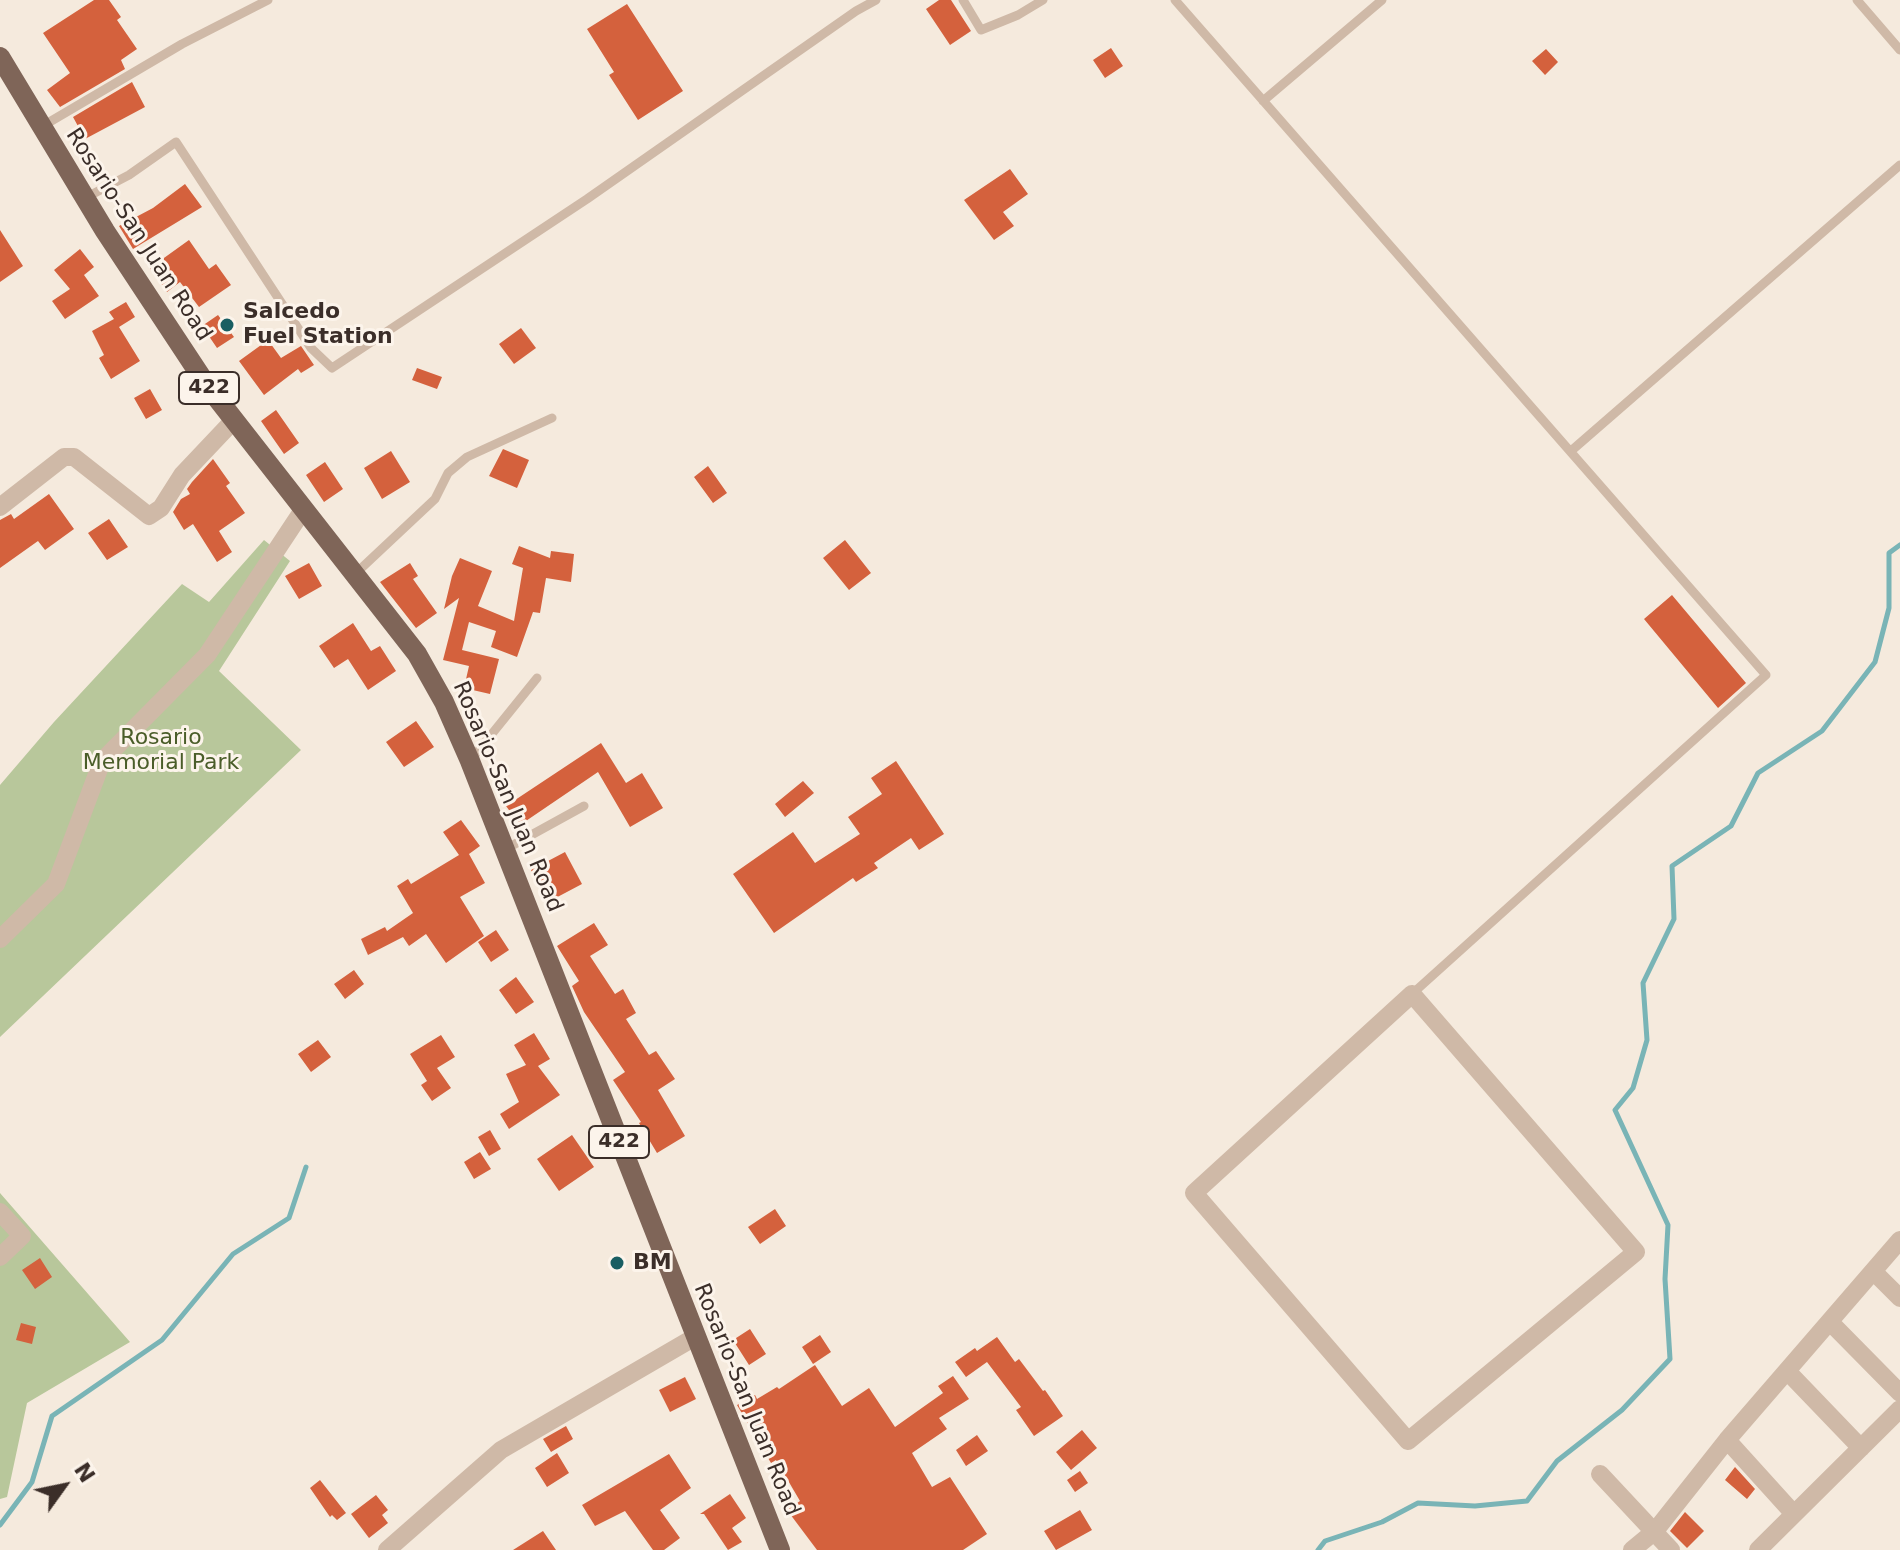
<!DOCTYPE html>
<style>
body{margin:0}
#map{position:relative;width:1900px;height:1550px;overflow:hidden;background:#f5eadd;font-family:"DejaVu Sans",sans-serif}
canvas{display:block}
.north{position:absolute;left:24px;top:1446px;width:80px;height:80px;-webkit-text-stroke:6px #fcf4eb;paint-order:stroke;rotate:57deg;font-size:22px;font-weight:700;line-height:32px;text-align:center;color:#3b2e29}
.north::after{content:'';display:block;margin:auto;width:28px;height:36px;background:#3b2e29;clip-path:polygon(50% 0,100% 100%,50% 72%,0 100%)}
</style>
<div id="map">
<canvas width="1900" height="1550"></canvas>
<div class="north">N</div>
</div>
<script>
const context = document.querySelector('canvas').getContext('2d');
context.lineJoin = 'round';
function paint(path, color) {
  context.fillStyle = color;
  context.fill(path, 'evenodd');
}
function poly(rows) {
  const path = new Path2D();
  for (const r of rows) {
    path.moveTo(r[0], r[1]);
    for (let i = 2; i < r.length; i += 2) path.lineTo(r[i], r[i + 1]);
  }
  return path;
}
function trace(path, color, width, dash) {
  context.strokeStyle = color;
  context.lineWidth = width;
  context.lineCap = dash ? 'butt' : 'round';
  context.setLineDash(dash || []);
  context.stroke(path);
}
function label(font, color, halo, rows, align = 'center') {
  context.font = font + ' "DejaVu Sans",sans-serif';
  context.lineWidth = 6;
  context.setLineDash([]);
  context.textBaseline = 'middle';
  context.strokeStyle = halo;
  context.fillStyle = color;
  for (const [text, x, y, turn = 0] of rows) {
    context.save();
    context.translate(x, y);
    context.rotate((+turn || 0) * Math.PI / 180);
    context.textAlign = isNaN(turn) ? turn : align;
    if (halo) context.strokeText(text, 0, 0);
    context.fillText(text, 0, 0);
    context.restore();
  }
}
const green = poly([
 [264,540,290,561,219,671,301,750,0,1037,0,785,54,722,182,584,209,602],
 [0,1193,130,1342,27,1403,7,1497,0,1499]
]);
const stream = poly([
 [0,1525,32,1482,52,1416,162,1340,233,1254,289,1218,306,1167],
 [1318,1550,1325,1541,1382,1522,1418,1503,1475,1506,1527,1501,1557,1461,1622,1410,1670,1359,1665,1279,1668,1225,1615,1110,1633,1088,1647,1040,1643,983,1674,919,1672,866,1731,826,1758,773,1822,731,1875,662,1889,608,1889,553,1900,545]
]);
const building = poly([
 [94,0,109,0,121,17,117,20,137,49,121,60,125,69,60,107,47,90,70,73,43,33],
 [939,0,951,0,971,31,950,45,926,9],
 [627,4,683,91,638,120,609,75,614,72,587,29],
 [1111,48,1123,66,1105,78,1093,60],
 [1546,49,1558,62,1545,75,1532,61],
 [132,82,145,107,85,139,73,117],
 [1010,169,1028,194,1003,212,1014,226,994,240,964,200],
 [185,184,202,207,133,249,119,226,153,208],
 [0,230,23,266,0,282],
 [189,240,209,269,216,264,231,285,199,307,180,282,167,292,150,268],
 [80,249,94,267,84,275,99,296,65,319,52,301,70,289,54,270],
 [126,302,135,317,119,327,140,361,111,379,99,358,104,355,92,331,114,319,109,312],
 [218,315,234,337,217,348,202,326],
 [521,328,536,348,514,364,499,344],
 [268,340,281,358,301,346,314,365,301,373,298,369,264,395,239,361],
 [417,368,442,377,437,389,412,380],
 [150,389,162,410,146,419,134,398],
 [276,410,299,443,284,454,261,421],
 [503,449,529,460,517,488,489,476],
 [391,451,410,482,382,499,364,468],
 [213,459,230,483,226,486,245,513,219,531,232,552,217,562,193,524,184,530,173,512,181,499,190,494,187,489,192,482],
 [325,462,343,489,324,502,306,475],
 [708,466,727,493,713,503,694,477],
 [49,494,74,529,45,550,38,541,0,568,0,520,11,514,14,519],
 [109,519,128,547,107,560,88,533],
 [845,540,871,573,849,590,823,558],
 [519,546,550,558,551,551,574,554,571,582,546,578,540,613,533,612,517,657,491,647,496,631,469,622,462,650,499,659,490,694,464,688,469,666,443,660,459,598,444,609,452,576,460,558,492,571,478,606,514,621,523,568,512,564],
 [309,563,322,586,299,599,285,576],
 [410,563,418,576,413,579,437,613,416,628,380,582],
 [1672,595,1746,683,1718,708,1644,619],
 [353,623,371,651,380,646,396,671,368,690,348,659,334,668,319,646],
 [416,721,434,747,404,767,386,742],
 [601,743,626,783,642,773,663,808,630,827,598,772,520,825,506,806],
 [896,761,944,834,919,850,911,838,874,863,878,868,856,882,853,878,774,933,733,874,793,832,815,863,860,834,848,817,882,794,871,778],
 [803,781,814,793,785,817,775,804],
 [461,820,480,846,469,854,485,883,460,897,484,936,446,963,426,934,409,946,403,937,368,955,361,939,385,927,387,931,413,913,397,886,408,879,411,884,459,855,443,832],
 [565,852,582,884,548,902,531,870],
 [594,923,608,945,590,956,615,994,623,989,636,1013,626,1019,649,1055,656,1051,675,1079,658,1090,685,1136,657,1153,639,1123,641,1122,613,1080,625,1072,584,1012,572,986,579,981,557,946],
 [496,930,509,950,491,962,478,942],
 [354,970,364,984,345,999,334,984],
 [516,977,534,1002,516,1014,499,990],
 [534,1033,550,1059,538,1066,560,1095,509,1129,500,1114,519,1102,506,1074,526,1065,514,1045],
 [441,1035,455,1057,437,1068,451,1088,432,1101,421,1085,427,1081,410,1054],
 [318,1040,331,1057,311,1072,298,1054],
 [490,1130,501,1149,489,1156,478,1137],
 [572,1135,594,1167,559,1191,537,1159],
 [480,1152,491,1169,474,1179,464,1162],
 [775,1209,786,1226,760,1244,748,1227],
 [40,1258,52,1277,35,1289,22,1270],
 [21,1323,36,1327,32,1344,16,1340],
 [750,1329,766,1354,749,1365,733,1340],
 [820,1335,831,1352,813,1364,802,1347],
 [997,1337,1015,1362,1019,1359,1043,1391,1045,1390,1063,1416,1034,1436,1016,1410,1021,1407,987,1362,966,1377,955,1362,975,1348,977,1351],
 [815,1365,842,1406,869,1388,895,1427,943,1393,938,1386,953,1376,969,1399,939,1418,947,1429,912,1453,932,1487,950,1477,987,1534,963,1550,817,1550,787,1510,800,1501,776,1460,771,1463,737,1405,755,1395,757,1399,777,1387,779,1389],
 [685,1377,696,1399,670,1412,659,1390],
 [566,1426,573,1439,551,1452,543,1439],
 [1082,1430,1097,1448,1071,1470,1056,1452],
 [977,1435,988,1451,966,1466,956,1450],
 [557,1453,569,1473,547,1487,535,1468],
 [669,1454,691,1488,660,1510,680,1538,664,1550,653,1550,625,1511,595,1526,582,1505],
 [1735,1467,1755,1489,1747,1499,1725,1480],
 [1080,1471,1088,1483,1075,1492,1067,1480],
 [320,1480,346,1513,337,1520,332,1515,330,1517,310,1488],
 [730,1494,746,1518,732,1528,742,1542,728,1550,704,1514,700,1514],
 [376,1495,388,1510,382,1515,388,1523,369,1538,351,1514],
 [1080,1510,1092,1530,1056,1550,1044,1531],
 [1685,1512,1704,1531,1687,1548,1670,1531],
 [543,1531,556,1550,513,1550]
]);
const lane = poly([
 [963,0,981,30,1018,15,1043,0],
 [1175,0,1766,675,1412,994],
 [1857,0,1900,50],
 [1263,101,1382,0],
 [41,127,182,44,268,0],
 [85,198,129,175,176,142,311,348,332,368,587,199,856,11,876,0],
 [1571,451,1900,165],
 [354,575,435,499,448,473,467,457,552,418],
 [470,761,537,678],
 [504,850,584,806]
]);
const street = poly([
 [0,507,64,457,74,457,149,516,161,508,182,475,234,420],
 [0,939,56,884,102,761,207,655,303,510],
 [1412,994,1636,1252,1408,1441,1194,1193,1412,994],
 [0,1212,22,1236,0,1257],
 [1874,1272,1900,1298],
 [1830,1322,1900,1393],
 [1788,1372,1861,1448],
 [1727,1440,1794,1514],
 [1600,1474,1671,1550],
 [387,1550,501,1450,695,1337],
 [1632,1550,1655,1531,1727,1440,1900,1240],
 [1758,1550,1900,1409]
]);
const primary = poly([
 [0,57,105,231,206,384,417,654,444,702,470,761,780,1550]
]);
const markers = [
 [227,325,8,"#195e62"],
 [617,1263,8,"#195e62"]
];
const shields = [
 [209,388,60],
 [619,1142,60]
];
const shieldNames = [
 ["422",209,388],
 ["422",619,1142]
];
const streetNames = [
 ["Rosario-San Juan Road",138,235,57],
 ["Rosario-San Juan Road",507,797,67],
 ["Rosario-San Juan Road",746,1400,68]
];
const poiNames = [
 ["Salcedo",243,312],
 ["Fuel Station",243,337],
 ["BM",633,1263]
];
const parkNames = [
 ["Rosario",161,738],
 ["Memorial Park",161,763]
];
paint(green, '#b8c79b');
trace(stream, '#79b4b6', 5);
paint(building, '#d4613d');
trace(lane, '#cfb9a7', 9);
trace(street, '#cfb9a7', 18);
trace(primary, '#7f6558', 20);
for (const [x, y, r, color] of markers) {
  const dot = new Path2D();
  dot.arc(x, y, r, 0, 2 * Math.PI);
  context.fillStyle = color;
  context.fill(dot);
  trace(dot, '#fcf4eb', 3);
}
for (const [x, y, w] of shields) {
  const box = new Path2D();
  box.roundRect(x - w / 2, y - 16, w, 32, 6);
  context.fillStyle = '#fcf4eb';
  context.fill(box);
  trace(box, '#3b2e29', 2);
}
label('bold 20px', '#3b2e29', null, shieldNames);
label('22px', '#3b2e29', '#fcf4eb', streetNames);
label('bold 22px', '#3b2e29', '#fcf4eb', poiNames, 'left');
label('22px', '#4a5d29', '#fcf4eb', parkNames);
</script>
